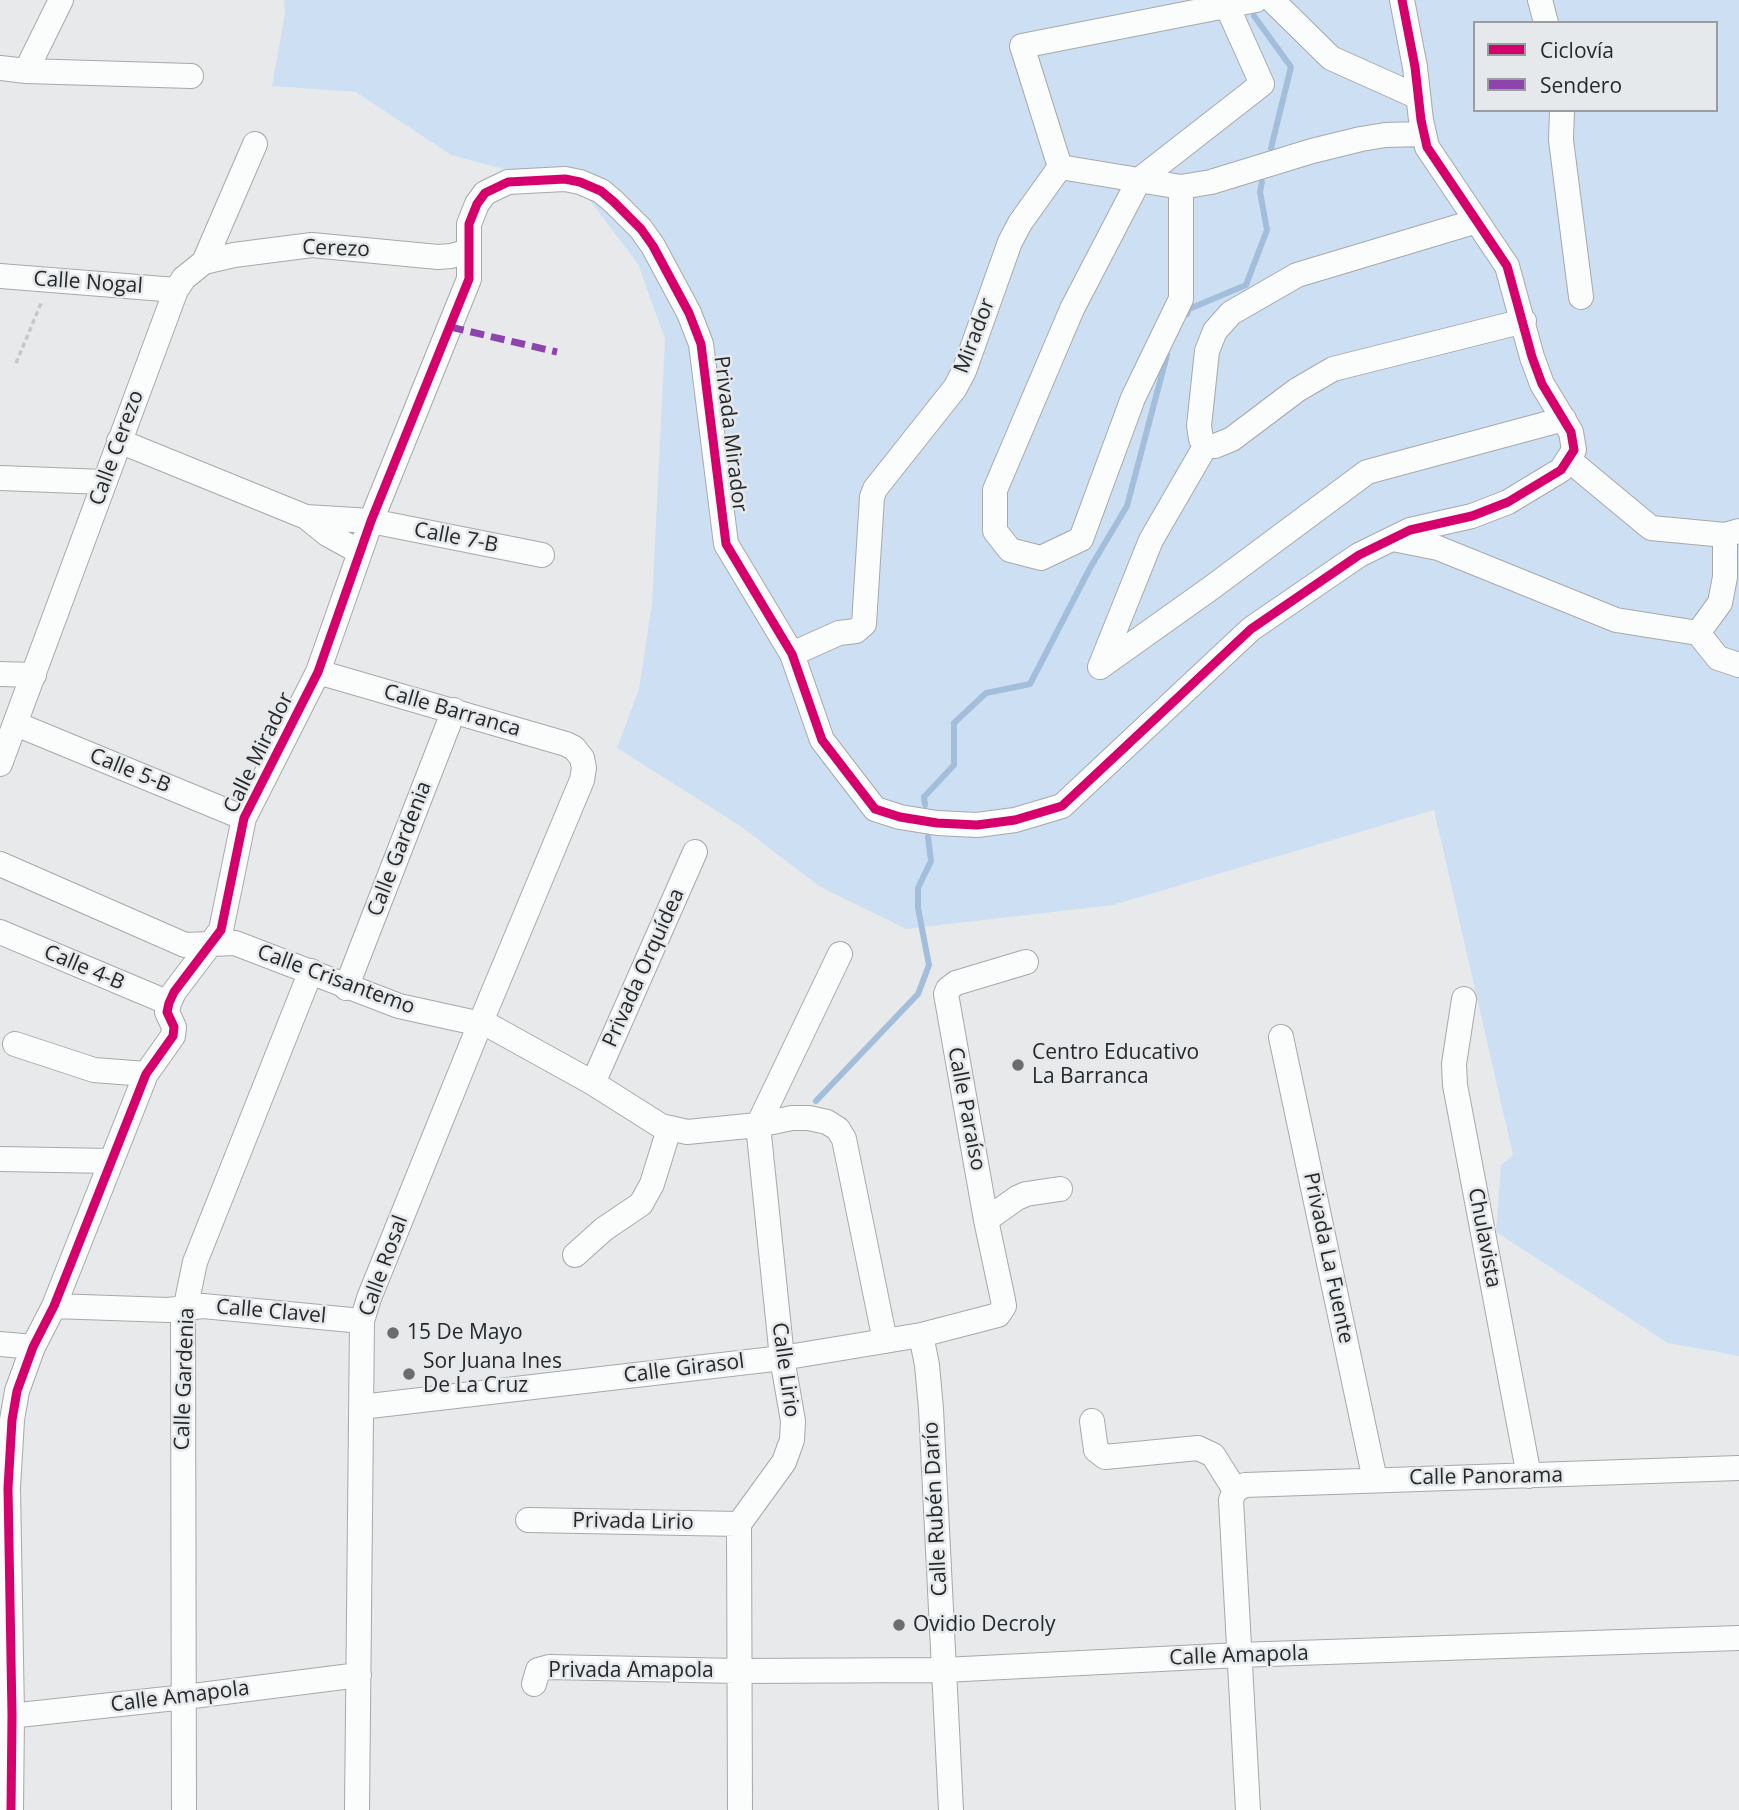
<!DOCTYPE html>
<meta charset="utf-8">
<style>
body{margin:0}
#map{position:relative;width:1739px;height:1810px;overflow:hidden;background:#e7e9eb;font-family:"Open Sans",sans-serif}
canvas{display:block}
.legend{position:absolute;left:1473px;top:21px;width:245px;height:91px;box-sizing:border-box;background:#e6e9ec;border:2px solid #9a9c9e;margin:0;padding:9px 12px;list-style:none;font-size:21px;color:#272829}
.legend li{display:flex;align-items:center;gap:14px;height:35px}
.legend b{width:35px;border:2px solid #9a9c9e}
</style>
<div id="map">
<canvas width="1739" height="1810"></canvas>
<ul class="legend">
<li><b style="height:9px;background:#d6006c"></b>Ciclovía</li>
<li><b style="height:9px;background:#8e44ad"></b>Sendero</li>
</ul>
</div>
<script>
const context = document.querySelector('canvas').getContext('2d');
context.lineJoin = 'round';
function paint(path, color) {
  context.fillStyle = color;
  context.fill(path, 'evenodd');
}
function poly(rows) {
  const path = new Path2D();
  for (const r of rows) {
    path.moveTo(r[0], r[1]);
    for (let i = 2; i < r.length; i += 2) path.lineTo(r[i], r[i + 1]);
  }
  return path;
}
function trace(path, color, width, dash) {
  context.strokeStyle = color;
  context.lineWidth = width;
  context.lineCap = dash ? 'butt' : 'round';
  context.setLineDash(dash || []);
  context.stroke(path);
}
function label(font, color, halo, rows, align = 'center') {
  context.font = font + ' "Open Sans",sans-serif';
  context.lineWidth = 5;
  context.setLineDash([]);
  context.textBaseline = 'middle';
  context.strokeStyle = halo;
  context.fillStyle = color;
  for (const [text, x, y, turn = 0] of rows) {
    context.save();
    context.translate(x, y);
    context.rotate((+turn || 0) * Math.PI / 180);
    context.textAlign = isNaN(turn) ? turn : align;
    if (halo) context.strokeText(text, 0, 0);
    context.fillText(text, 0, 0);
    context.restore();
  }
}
const green = poly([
 [284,0,1739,0,1739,1356,1668,1343,1496,1232,1501,1165,1513,1155,1434,810,1113,905,906,929,819,886,739,825,617,748,639,689,652,604,665,339,638,264,582,190,451,155,356,92,272,86,285,13],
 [1475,23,1716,23,1716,110,1475,110]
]);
const stream = poly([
 [1254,16,1291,67,1271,148],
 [1187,314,1189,309,1246,285,1267,230,1260,192,1262,182],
 [925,805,924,797,954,765,954,723,986,693,1030,684,1090,568,1127,506,1167,355],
 [816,1101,918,994,929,965,918,908,918,888,931,861,928,837]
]);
const path = poly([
 [16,363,42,301]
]);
const minor = poly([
 [1272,0,1331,58,1418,97],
 [1540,0,1546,23],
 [0,68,26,71,191,76],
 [26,71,61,0],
 [1562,110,1561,140,1581,297],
 [1060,167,1181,187,1211,182,1312,151,1361,139,1385,135,1423,134],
 [1060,167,1022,46,1256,0],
 [1181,187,1181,299,1133,398,1081,539,1041,558,1010,550,995,531,995,490,1072,309,1139,180,1262,84,1227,6],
 [204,262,234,255,312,245,438,257,451,256,469,251],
 [0,276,176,290],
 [119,441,306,517,327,534,360,552],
 [1206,445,1201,439,1199,426,1207,351,1215,331,1231,313,1297,275,1477,221],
 [1206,445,1215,446,1232,439,1297,390,1333,369,1524,321],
 [1569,460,1651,528,1725,535,1739,531],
 [0,478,104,482],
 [306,517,371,521,542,555],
 [1393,539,1438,548,1616,620,1698,633,1718,658,1739,665],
 [1698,633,1720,603,1725,577,1725,535],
 [792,654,839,633,856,631,864,624,872,497,875,489,955,388,964,371,1010,242,1020,223,1060,167],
 [1100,667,1211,588,1367,472,1564,419],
 [1100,667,1151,540,1206,445],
 [318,672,566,744,574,748,582,758,584,768,582,780,480,1024,369,1298,362,1321,357,1810],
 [0,674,34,675],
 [16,724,244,818],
 [0,764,176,290,184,278,204,262,255,144],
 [0,864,185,945,235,943,399,1006,490,1026,593,1083,661,1126,687,1132,758,1125,840,954],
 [0,932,169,1003],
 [346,988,454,710],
 [1464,999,1454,1064,1455,1085,1529,1476],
 [1281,1037,1375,1480],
 [15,1044,94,1070,146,1074],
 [593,1083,695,852],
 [0,1159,111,1161],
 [986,1220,1017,1198,1026,1194,1060,1189],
 [575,1255,604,1229,641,1204,652,1184,669,1129],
 [54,1306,168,1310,203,1306,362,1321],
 [921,1335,927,1365,931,1409,951,1810],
 [0,1344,33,1347],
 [361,1407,782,1358,921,1335,998,1315,1004,1306,1003,1300,986,1220,946,994,948,989,956,983,1026,962],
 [1092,1421,1096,1450,1105,1457,1198,1448,1213,1455,1235,1490],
 [1235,1490,1245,1485,1739,1468],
 [1235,1490,1231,1500,1248,1810],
 [528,1520,739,1524],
 [534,1684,538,1670,549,1667,738,1671,944,1670,1239,1655,1739,1638],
 [0,1717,185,1697,359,1675],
 [11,1810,12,1715,8,1488,12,1420,17,1391,33,1347,54,1306,146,1074,173,1036,174,1027,167,1012,169,1003,174,992,221,930,244,818,318,672,371,521,469,279,469,224,477,204,485,193,508,182,565,179,580,182,601,191,614,202,641,229,653,246,689,313,701,344,726,544,792,654,822,740,875,809,900,817,937,823,977,825,1015,820,1062,806,1251,629,1359,555,1410,530,1472,516,1508,502,1561,470,1574,450,1571,432,1542,384,1532,357,1507,266,1427,147,1421,120,1415,67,1402,0],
 [184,1810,183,1320,195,1262,311,971],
 [740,1810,739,1524,784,1462,792,1440,793,1421,782,1358,758,1125,792,1118,809,1118,827,1122,838,1129,844,1139,885,1341]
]);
const quiet = poly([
 [450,327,557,352]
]);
const cycleway = poly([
 [11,1810,12,1715,8,1488,12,1420,17,1391,33,1347,54,1306,146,1074,173,1036,174,1027,167,1012,169,1003,174,992,221,930,244,818,318,672,371,521,469,279,469,224,477,204,485,193,508,182,565,179,580,182,601,191,614,202,641,229,653,246,689,313,701,344,726,544,792,654,822,740,875,809,900,817,937,823,977,825,1015,820,1062,806,1251,629,1359,555,1410,530,1472,516,1508,502,1561,470,1574,450,1571,432,1542,384,1532,357,1507,266,1427,147,1421,120,1415,67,1402,0]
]);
const markers = [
 [1018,1065,7,"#6a6c6d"],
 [393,1333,7,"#6a6c6d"],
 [409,1374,7,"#6a6c6d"],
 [899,1625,7,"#6a6c6d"]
];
const streetNames = [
 ["Cerezo",336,249,2],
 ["Calle Nogal",88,283,4],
 ["Mirador",975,336,-69],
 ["Privada Mirador",730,434,83],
 ["Calle Cerezo",117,448,-70],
 ["Calle 7-B",456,538,11],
 ["Calle Barranca",452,711,16],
 ["Calle Mirador",259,753,-64],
 ["Calle 5-B",130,771,22],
 ["Calle Gardenia",400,849,-69],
 ["Calle 4-B",84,968,23],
 ["Privada Orquídea",644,968,-66],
 ["Calle Crisantemo",336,980,20],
 ["Calle Paraíso",966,1109,79],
 ["Chulavista",1484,1238,79],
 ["Privada La Fuente",1328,1258,78],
 ["Calle Rosal",384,1266,-70],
 ["Calle Clavel",271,1312,5],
 ["Calle Girasol",684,1369,-7],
 ["Calle Lirio",785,1370,82],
 ["Calle Gardenia",185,1379,-88],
 ["Calle Panorama",1486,1477,-1],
 ["Calle Rubén Darío",936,1509,-93],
 ["Privada Lirio",633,1522,1],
 ["Calle Amapola",1239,1656,-2],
 ["Privada Amapola",631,1671],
 ["Calle Amapola",180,1697,-7]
];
const poiNames = [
 ["Centro Educativo",1032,1053],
 ["La Barranca",1032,1077],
 ["15 De Mayo",407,1333],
 ["Sor Juana Ines",423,1362],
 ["De La Cruz",423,1386],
 ["Ovidio Decroly",913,1625]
];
paint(green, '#cde0f3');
trace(stream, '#a2beda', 6);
trace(minor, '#a7a8aa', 26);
trace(path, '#c7c7c7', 3.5, [5, 3.5]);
trace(minor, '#fbfcfc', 24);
trace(quiet, '#8e44ad', 7, [14, 7]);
trace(cycleway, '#d6006c', 9);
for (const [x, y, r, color] of markers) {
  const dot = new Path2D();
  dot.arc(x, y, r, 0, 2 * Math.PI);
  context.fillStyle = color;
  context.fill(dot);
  trace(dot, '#e6e9ec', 2.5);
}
label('21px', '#272829', '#e6e9ec', streetNames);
label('21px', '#272829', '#e6e9ec', poiNames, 'left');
</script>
